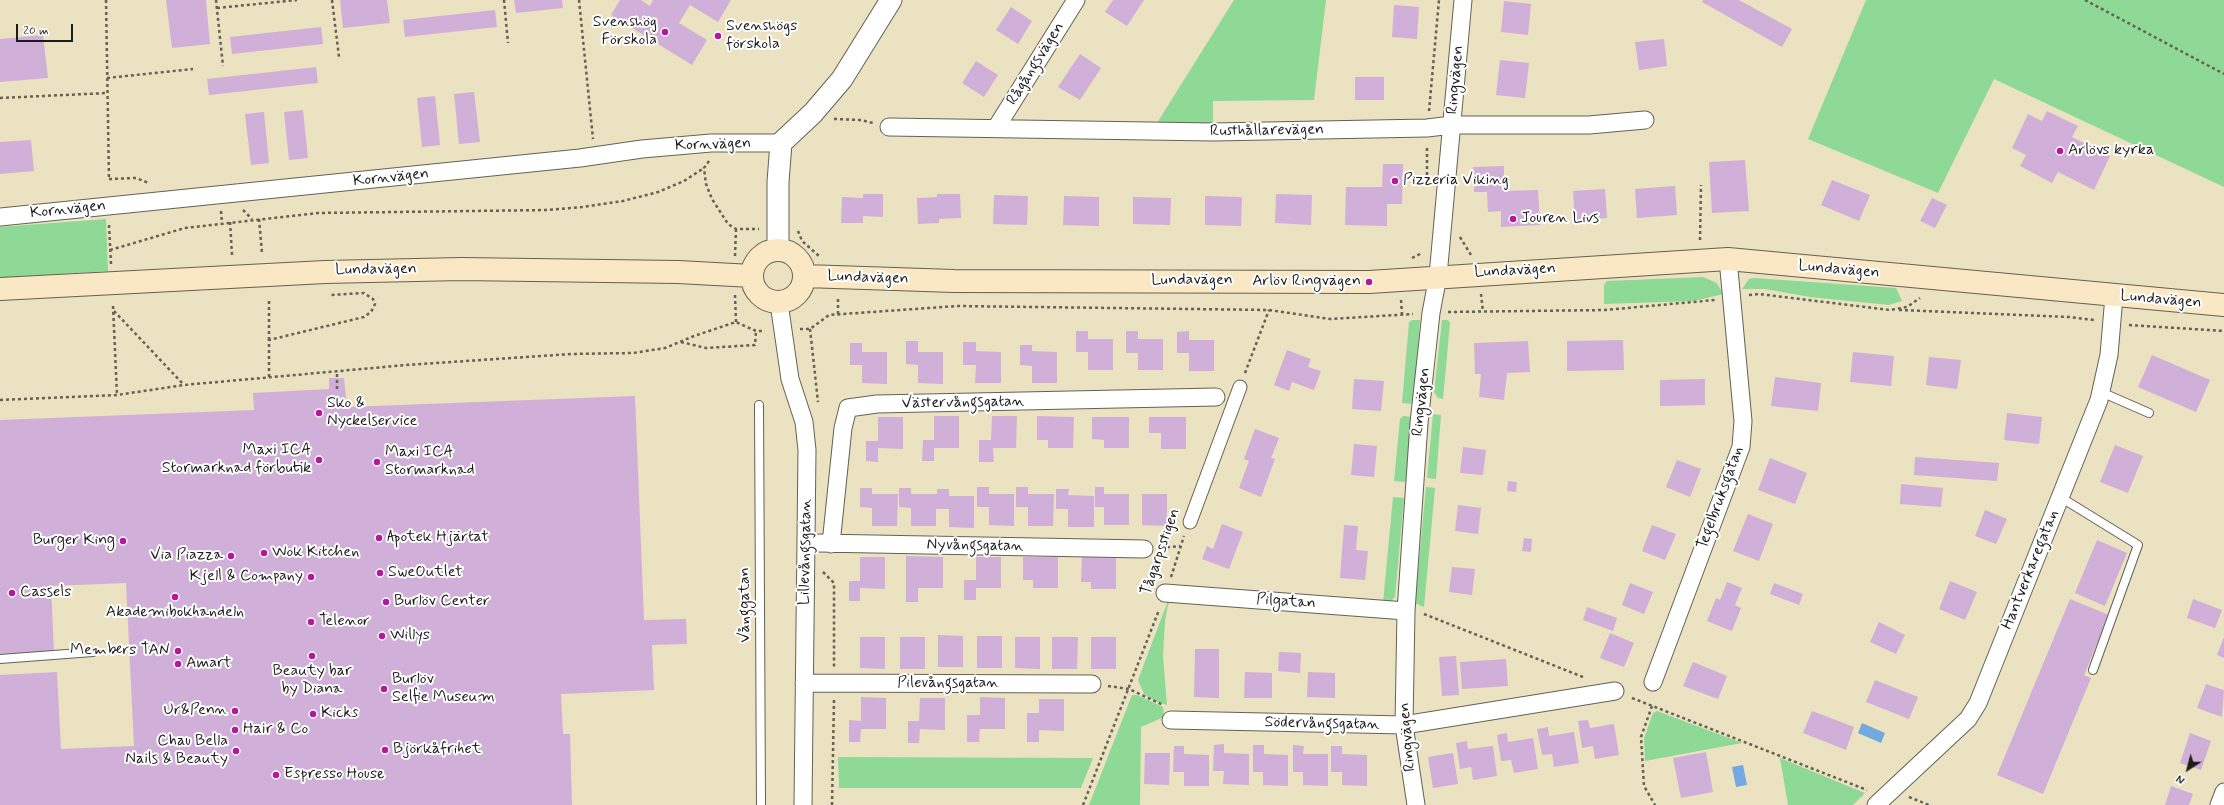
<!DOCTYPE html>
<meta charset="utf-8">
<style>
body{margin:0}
#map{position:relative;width:2224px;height:805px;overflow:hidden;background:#ebe2c1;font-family:Mynerve,sans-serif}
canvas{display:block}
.north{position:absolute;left:2168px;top:749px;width:40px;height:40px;-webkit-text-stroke:3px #fff;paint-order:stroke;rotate:216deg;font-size:11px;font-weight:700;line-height:16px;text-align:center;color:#1c1c1c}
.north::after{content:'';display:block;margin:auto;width:14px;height:18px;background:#1c1c1c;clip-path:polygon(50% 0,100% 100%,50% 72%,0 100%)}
.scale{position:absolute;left:16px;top:24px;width:57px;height:18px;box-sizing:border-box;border:2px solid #1c1c1c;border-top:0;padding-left:5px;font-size:12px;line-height:14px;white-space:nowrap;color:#1c1c1c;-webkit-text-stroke:3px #fff;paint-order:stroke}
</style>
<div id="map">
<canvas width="2224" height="805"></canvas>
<div class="north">N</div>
<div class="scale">20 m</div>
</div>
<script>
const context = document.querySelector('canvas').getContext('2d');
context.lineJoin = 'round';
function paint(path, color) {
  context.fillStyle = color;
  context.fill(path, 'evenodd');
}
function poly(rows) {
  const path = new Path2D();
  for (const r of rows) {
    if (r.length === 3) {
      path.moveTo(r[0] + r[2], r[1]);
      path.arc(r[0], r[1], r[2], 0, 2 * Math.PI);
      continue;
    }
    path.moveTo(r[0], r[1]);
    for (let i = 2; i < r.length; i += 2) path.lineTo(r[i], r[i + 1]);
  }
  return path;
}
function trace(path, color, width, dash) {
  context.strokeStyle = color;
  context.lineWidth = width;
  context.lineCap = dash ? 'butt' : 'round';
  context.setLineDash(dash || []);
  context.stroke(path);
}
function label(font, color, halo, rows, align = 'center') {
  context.font = font + ' Mynerve,sans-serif';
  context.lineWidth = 4;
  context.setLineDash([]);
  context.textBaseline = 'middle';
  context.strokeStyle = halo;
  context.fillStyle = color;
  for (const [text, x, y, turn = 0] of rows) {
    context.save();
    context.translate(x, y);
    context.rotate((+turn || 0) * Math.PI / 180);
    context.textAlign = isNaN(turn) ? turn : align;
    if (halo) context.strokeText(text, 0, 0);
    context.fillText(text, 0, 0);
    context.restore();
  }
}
const green = poly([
 [1234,0,1326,0,1314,100,1213,101,1213,132,1152,131],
 [1866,0,2224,0,2224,187,1994,79,1938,193,1808,139],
 [106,219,108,271,0,278,0,227],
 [1703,277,1717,283,1723,294,1694,301,1604,304,1604,285,1607,281],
 [1754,278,1896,288,1902,301,1889,305,1810,297,1765,289,1742,289,1749,279],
 [1412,320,1420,320,1414,399,1411,404,1402,403,1409,322],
 [1442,320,1448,320,1450,323,1443,399,1438,398,1434,392],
 [1433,414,1441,415,1436,479,1427,478],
 [1403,416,1412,417,1406,482,1394,481,1400,419],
 [1426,487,1435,488,1424,607,1415,603],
 [1393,497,1404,498,1395,597,1390,602,1383,603],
 [1169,598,1172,600,1168,605,1165,621,1163,656,1167,705,1155,701,1144,694,1138,680],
 [1132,695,1137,695,1163,707,1164,717,1141,727,1140,805,1089,805],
 [1657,711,1742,743,1645,761,1644,738,1653,713],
 [838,757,1093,758,1081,788,839,788],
 [1780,758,1865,793,1853,805,1788,805]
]);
const water = poly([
 [1862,723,1885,733,1881,743,1858,733],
 [1743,765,1747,785,1736,787,1732,767]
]);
const building = poly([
 [166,0,206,0,210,44,172,48],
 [340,0,387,0,390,23,343,28],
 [514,0,562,0,563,8,516,13],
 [620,0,641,0,650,6,653,0,731,0,718,22,690,5,679,23,707,40,692,65,611,15],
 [1113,0,1144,0,1127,26,1105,12],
 [1703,0,1739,0,1792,29,1782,47,1702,2],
 [1504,1,1531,4,1528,35,1501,32],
 [1394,5,1419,7,1417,39,1392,37],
 [1011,7,1032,21,1018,44,996,30],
 [495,10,497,27,405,37,403,20],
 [321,27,323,44,232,54,230,37],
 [43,35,48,78,0,82,0,39],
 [1664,39,1667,66,1639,70,1635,42],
 [1080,54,1101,68,1080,100,1058,87],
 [1500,60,1529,63,1525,98,1496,95],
 [976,61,998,75,984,97,962,83],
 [316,67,318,83,209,95,207,79],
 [1355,77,1384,77,1384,100,1355,100],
 [474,92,480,142,459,144,454,94],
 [435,96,440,145,422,147,417,98],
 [303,110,308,158,289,160,284,112],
 [2047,111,2078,126,2072,137,2110,156,2094,190,2058,172,2052,183,2020,166,2026,155,2012,148,2028,114,2042,121],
 [264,112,269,163,251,165,245,114],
 [31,140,34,171,0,174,0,142],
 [1745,160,1749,211,1712,213,1709,162],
 [1383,164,1403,164,1402,204,1387,204,1387,226,1345,225,1346,187,1382,187],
 [1504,166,1504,191,1538,190,1540,225,1501,227,1501,211,1488,212,1487,192,1474,192,1473,167],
 [1832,180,1870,195,1859,221,1821,205],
 [1675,186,1677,215,1637,218,1635,189],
 [1605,189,1607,218,1575,220,1573,191],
 [863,194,883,194,883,217,863,216,863,223,841,223,842,197,863,198],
 [937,194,960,194,961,218,939,219,939,223,918,224,917,198,937,197],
 [1276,194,1312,195,1311,225,1275,223],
 [994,195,1028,196,1027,225,993,224],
 [1064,196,1099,197,1099,226,1063,225],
 [1205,196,1242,197,1241,226,1205,225],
 [1133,197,1171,198,1170,225,1133,224],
 [1932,198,1947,205,1935,228,1920,221],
 [1076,331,1088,331,1088,339,1113,339,1113,370,1088,370,1088,352,1076,352],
 [1126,331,1138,331,1138,339,1163,339,1163,370,1138,370,1138,353,1126,353],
 [1189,331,1189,340,1214,340,1214,371,1189,371,1189,353,1177,353,1177,332],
 [1623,340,1624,370,1567,371,1567,341],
 [906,341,918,341,918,352,943,352,943,384,918,383,918,365,906,364],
 [1528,341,1530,372,1507,373,1504,400,1479,397,1481,374,1475,374,1474,343],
 [963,342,976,342,976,351,1001,352,1001,383,975,383,976,365,963,365],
 [850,343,862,343,862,352,887,352,887,384,862,383,862,365,850,365],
 [1020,345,1032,345,1032,351,1057,352,1057,383,1032,383,1032,366,1020,365],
 [1287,350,1311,359,1308,367,1321,371,1314,390,1292,382,1289,391,1274,385],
 [1853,352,1894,356,1891,386,1850,382],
 [2152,355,2210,380,2196,412,2138,387],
 [1929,357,1961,360,1957,389,1926,385],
 [1775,377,1821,383,1818,411,1771,406],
 [329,378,344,378,347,407,635,396,644,620,686,619,687,644,652,645,654,690,561,694,563,734,570,734,572,805,0,805,0,675,57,672,61,749,134,746,126,583,51,586,54,652,0,654,0,420,254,410,253,393,329,389],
 [1354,379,1384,381,1381,411,1352,409],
 [1705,379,1705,405,1660,406,1660,380],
 [2007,413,2042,417,2039,444,2004,440],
 [934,416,959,416,959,448,934,448,934,461,922,461,923,440,934,440],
 [992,416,1017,416,1016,448,993,448,994,462,979,462,979,440,991,440],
 [1037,416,1074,417,1073,448,1048,448,1048,440,1037,440],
 [878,417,903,417,903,449,878,448,878,462,866,461,866,441,878,441],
 [1092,417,1129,417,1129,448,1104,448,1104,440,1092,439],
 [1149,417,1186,417,1186,449,1161,449,1161,433,1149,433],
 [1255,429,1279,438,1271,458,1275,459,1261,497,1239,488,1249,461,1244,459],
 [1354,444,1377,446,1374,477,1351,475],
 [2115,445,2143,456,2128,493,2100,482],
 [1463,447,1486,450,1483,475,1460,473],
 [1915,457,1999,463,1997,481,1914,475],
 [1770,458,1807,473,1795,504,1758,490],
 [1677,460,1701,469,1690,497,1666,487],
 [1508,481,1517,482,1516,492,1507,491],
 [1901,484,1943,488,1941,507,1900,504],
 [977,487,989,487,989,494,1014,494,1014,526,989,525,989,507,977,507],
 [1016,487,1028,487,1028,494,1054,494,1053,526,1028,526,1028,507,1016,507],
 [1095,487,1104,487,1104,494,1129,494,1129,525,1104,525,1104,507,1095,507],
 [860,488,872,488,872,494,898,494,897,526,872,526,872,508,860,507],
 [899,488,911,488,911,494,937,494,937,489,949,489,949,496,974,496,974,528,949,527,949,509,936,509,936,526,911,526,911,508,899,507],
 [1056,489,1069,489,1068,495,1094,496,1094,527,1068,527,1068,509,1056,509],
 [1142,494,1167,494,1167,526,1142,525],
 [1458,505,1481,508,1478,534,1455,531],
 [1985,510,2007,519,1996,544,1975,536],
 [1748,514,1773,524,1759,561,1733,551],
 [1222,524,1243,532,1229,569,1202,559,1207,546,1213,549],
 [1344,525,1358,526,1356,550,1368,551,1365,580,1340,578],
 [1652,525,1676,534,1665,560,1642,551],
 [1524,538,1532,539,1531,552,1522,551],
 [2097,540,2127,553,2105,606,2075,593],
 [906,556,943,557,943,588,918,588,918,602,906,602],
 [860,557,885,557,885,589,860,588,860,601,849,601,849,581,860,581],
 [976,557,1001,557,1001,588,976,588,976,600,964,600,964,580,976,580],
 [1023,557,1058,557,1058,588,1033,588,1033,580,1023,580],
 [1082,557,1116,558,1116,589,1091,589,1091,582,1081,582],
 [1452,567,1475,569,1472,595,1449,592],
 [1950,581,1977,592,1965,620,1939,609],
 [1727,582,1742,588,1735,605,1741,608,1732,631,1707,621,1716,598,1720,600],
 [1630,583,1653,592,1644,614,1622,605],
 [1774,583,1803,594,1799,605,1770,594],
 [2070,599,2109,615,2084,675,2091,678,2043,794,1997,775],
 [2193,599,2222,610,2215,628,2187,618],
 [1587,607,1617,618,1613,631,1583,620],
 [1879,622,1905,635,1896,654,1870,642],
 [1610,633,1634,643,1624,667,1600,658],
 [938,635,963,636,963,667,938,667],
 [977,636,1002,636,1002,668,977,668],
 [860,637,885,637,885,669,860,668],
 [900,637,925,637,925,669,900,669],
 [1015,637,1040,637,1040,669,1015,668],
 [1052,637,1078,637,1077,669,1052,669],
 [1091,637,1116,637,1116,669,1091,669],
 [2224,637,2224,658,2217,655],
 [1195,649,1219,649,1219,698,1194,697],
 [1279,652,1301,653,1300,673,1278,671],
 [1456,656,1459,695,1442,696,1439,657],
 [1506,659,1508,686,1462,689,1460,662],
 [1693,662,1727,676,1718,699,1683,686],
 [1245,672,1272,673,1272,698,1244,698],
 [1308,672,1335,673,1335,698,1307,697],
 [1875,680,1918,697,1909,719,1866,702],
 [2206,684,2224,690,2222,717,2197,708],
 [861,697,886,698,886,729,861,729,860,742,849,742,849,720,861,721],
 [980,697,1005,698,1005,729,980,729,979,742,967,742,967,715,980,715],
 [920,698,945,698,945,730,920,729,919,743,908,743,908,721,919,721],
 [1039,699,1064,699,1064,731,1039,730,1039,742,1027,742,1027,713,1039,713],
 [1812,711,1854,727,1846,750,1803,733],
 [1588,720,1590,728,1614,724,1619,755,1595,759,1593,746,1582,748,1578,721],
 [1548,727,1549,736,1574,732,1579,763,1554,767,1552,754,1542,755,1537,729],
 [1507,733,1508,742,1533,738,1538,769,1514,773,1511,760,1501,761,1497,735],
 [2190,733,2211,741,2201,770,2180,763],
 [1467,741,1468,749,1493,746,1497,776,1473,780,1471,767,1460,769,1456,743],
 [1224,744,1224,753,1249,754,1249,785,1223,784,1224,771,1213,771,1214,745],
 [1253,745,1264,745,1264,754,1288,755,1288,786,1263,785,1263,772,1253,772],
 [1293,745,1304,746,1303,754,1328,754,1328,786,1303,785,1303,772,1293,772],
 [1174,746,1184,746,1184,754,1209,755,1209,786,1184,786,1184,772,1173,772],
 [1331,746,1342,746,1342,754,1367,755,1367,786,1342,785,1342,772,1331,772],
 [1706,752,1713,792,1681,798,1673,758],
 [1145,753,1170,753,1169,785,1144,784],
 [1453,753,1458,784,1433,788,1428,757],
 [2171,786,2193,794,2189,805,2165,805]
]);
const path = poly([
 [106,0,109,180],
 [216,0,223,66],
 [332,0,339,57],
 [504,0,508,43],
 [579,0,593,139],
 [2085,0,2224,74],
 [217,8,297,0],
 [107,78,193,69],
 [0,98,107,93],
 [1429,111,1439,0],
 [834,119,861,120,873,123],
 [709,161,704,168,706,184,712,199,728,224,736,229,759,229],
 [109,179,136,178,149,183],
 [1427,181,1427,146],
 [243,210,252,219],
 [221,211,222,223],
 [259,219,262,253],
 [230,222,232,255],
 [109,225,111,264],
 [798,231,802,241,819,256],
 [1460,237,1471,255],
 [1700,240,1701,185],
 [110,250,185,228,318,213,548,210,582,207,623,201,658,192,684,181,704,168],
 [735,256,736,229],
 [1412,258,1422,253],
 [1481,294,1483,312],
 [735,295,736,322],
 [1749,295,1759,294,1890,310,1907,307,1920,298],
 [1401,300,1402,314],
 [113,306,117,395],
 [1899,310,2069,317,2094,320],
 [114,311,184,385],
 [1448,312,1605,310,1715,300],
 [838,314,838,297],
 [2129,325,2224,331],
 [800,329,810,329,829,315,957,306,1269,310,1330,319,1413,314],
 [810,329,818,402],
 [269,340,269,301],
 [681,342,706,348,755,345,756,331],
 [1245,373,1269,310],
 [269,377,269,340,364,317,371,312,375,304,373,299,364,293,330,295],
 [337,389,337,371],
 [0,400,117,395,184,385,406,365,571,354,633,353,665,348,694,336,736,322,756,331,765,331],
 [1161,548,1180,546],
 [823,572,834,583,834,667],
 [1171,577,1184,536],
 [1424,614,1583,677],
 [1108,686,1129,689,1163,705],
 [1632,698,1867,790],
 [1652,706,1641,737,1644,786,1655,805],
 [1909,797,1929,805],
 [832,805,834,700],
 [1083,805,1159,610]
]);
const service = poly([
 [2101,392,2149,413],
 [759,405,761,805],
 [2060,497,2138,545,2093,670],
 [0,659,93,652]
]);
const pedestrian = poly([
 [1190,522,1240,387]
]);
const minor = poly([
 [889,127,1213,132,1427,128,1452,125,1589,125,1645,120],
 [996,128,1076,0],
 [0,217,580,158,642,149,711,143,781,143],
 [779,303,790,379,804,422,807,450,803,805],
 [819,543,1144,549],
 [831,544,843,428,848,408,877,404,1216,397],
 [1165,593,1406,611],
 [1653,682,1741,447,1743,421,1728,259],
 [804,683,1092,684],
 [1171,720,1404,725,1615,691],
 [1416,805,1404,725,1406,611,1419,423,1431,313,1438,276,1463,0],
 [1876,805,1968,719,1978,703,2099,400,2109,355,2114,296],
 [2219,805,2224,792]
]);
const tertiary = poly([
 [778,249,778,182,781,143,813,113,842,79,891,0]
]);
const secondary = poly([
 [778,276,26],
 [805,276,954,281,1369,282,1728,259,2224,305],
 [0,289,325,272,461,269,678,272,752,276]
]);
const markers = [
 [665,32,4,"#b5179e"],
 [718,36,4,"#b5179e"],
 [2060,151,4,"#b5179e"],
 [1395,181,4,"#b5179e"],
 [1513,219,4,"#b5179e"],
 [1369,282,4,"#b5179e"],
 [319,413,4,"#b5179e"],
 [319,460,4,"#b5179e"],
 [377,462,4,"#b5179e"],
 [379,538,4,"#b5179e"],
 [123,541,4,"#b5179e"],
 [264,553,4,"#b5179e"],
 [231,556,4,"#b5179e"],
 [380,573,4,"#b5179e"],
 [311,577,4,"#b5179e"],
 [12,593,4,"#b5179e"],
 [175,597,4,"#b5179e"],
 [386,602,4,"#b5179e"],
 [311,622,4,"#b5179e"],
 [382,636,4,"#b5179e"],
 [178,651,4,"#b5179e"],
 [312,656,4,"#b5179e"],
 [178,664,4,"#b5179e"],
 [384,689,4,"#b5179e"],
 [235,711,4,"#b5179e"],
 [313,714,4,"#b5179e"],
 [235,730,4,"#b5179e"],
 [385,750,4,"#b5179e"],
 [236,751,4,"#b5179e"],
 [276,775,4,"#b5179e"]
];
const poiNames = [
 ["Svenshög",657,23,"right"],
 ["Förskola",657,41,"right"],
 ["Svenshögs",726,27],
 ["förskola",726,45],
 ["Arlövs kyrka",2068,151],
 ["Pizzeria Viking",1403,181],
 ["Jouren Livs",1521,219],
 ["Arlöv Ringvägen",1361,282,"right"],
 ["Sko &",327,404],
 ["Nyckelservice",327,422],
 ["Maxi ICA",311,451,"right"],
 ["Stormarknad förbutik",311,469,"right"],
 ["Maxi ICA",385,453],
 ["Stormarknad",385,471],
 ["Apotek Hjärtat",387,538],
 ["Burger King",115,541,"right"],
 ["Wok Kitchen",272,553],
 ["Via Piazza",223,556,"right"],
 ["SweOutlet",388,573],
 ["Kjell & Company",303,577,"right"],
 ["Cassels",20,593],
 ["Burlöv Center",394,602],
 ["Akademibokhandeln",175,613,"center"],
 ["Telenor",319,622],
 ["Willys",390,636],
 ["Members TAN",170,651,"right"],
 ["Amart",186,664],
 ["Beauty bar",312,672,"center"],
 ["by Diana",312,690,"center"],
 ["Burlöv",392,680],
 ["Selfie Museum",392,698],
 ["Ur&Penn",227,711,"right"],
 ["Kicks",321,714],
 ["Hair & Co",243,730],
 ["Chau Bella",228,742,"right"],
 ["Nails & Beauty",228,760,"right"],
 ["Björkåfrihet",393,750],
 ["Espresso House",284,775]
];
const streetNames = [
 ["Rågångsvägen",1036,64,-58],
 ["Ringvägen",1456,80,-85],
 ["Rusthållarevägen",1267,131,-1],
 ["Kornvägen",713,145,-2],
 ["Kornvägen",391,178,-6],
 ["Kornvägen",68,210,-6],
 ["Lundavägen",376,270,-1],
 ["Lundavägen",1839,270,5],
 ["Lundavägen",1515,271,-3],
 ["Lundavägen",868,278,2],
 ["Lundavägen",1192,281],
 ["Lundavägen",2161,300,5],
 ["Ringvägen",1422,402,-84],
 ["Västervångsgatan",963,403,-1],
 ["Tegelbruksgatan",1721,498,-70],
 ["Nyvångsgatan",975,546,1],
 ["Lillevångsgatan",806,552,-89],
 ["Tågarpsstigen",1161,552,-71],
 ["Hantverkaregatan",2031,570,-68],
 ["Pilgatan",1286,602,4],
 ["Vånggatan",746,605,-90],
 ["Pilevångsgatan",948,684],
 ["Södervångsgatan",1322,724,1],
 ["Ringvägen",1408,737,-95]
];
paint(green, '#8ed996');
paint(water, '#73a8e0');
paint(building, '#d0b0d8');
trace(service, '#646156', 10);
trace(pedestrian, '#646156', 15);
trace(minor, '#646156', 19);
trace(tertiary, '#646156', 23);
trace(secondary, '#646156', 24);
trace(path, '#646156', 2.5, [3, 3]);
trace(service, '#fff', 8);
trace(pedestrian, '#fff', 13);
trace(minor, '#fff', 17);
trace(tertiary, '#fff', 21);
trace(secondary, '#fae7c3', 22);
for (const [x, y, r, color] of markers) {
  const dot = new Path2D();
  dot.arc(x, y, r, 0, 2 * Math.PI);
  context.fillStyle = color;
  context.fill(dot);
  trace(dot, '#fff', 1.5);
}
label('16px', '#1c1c1c', '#fff', poiNames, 'left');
label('16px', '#1c1c1c', '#fff', streetNames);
</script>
